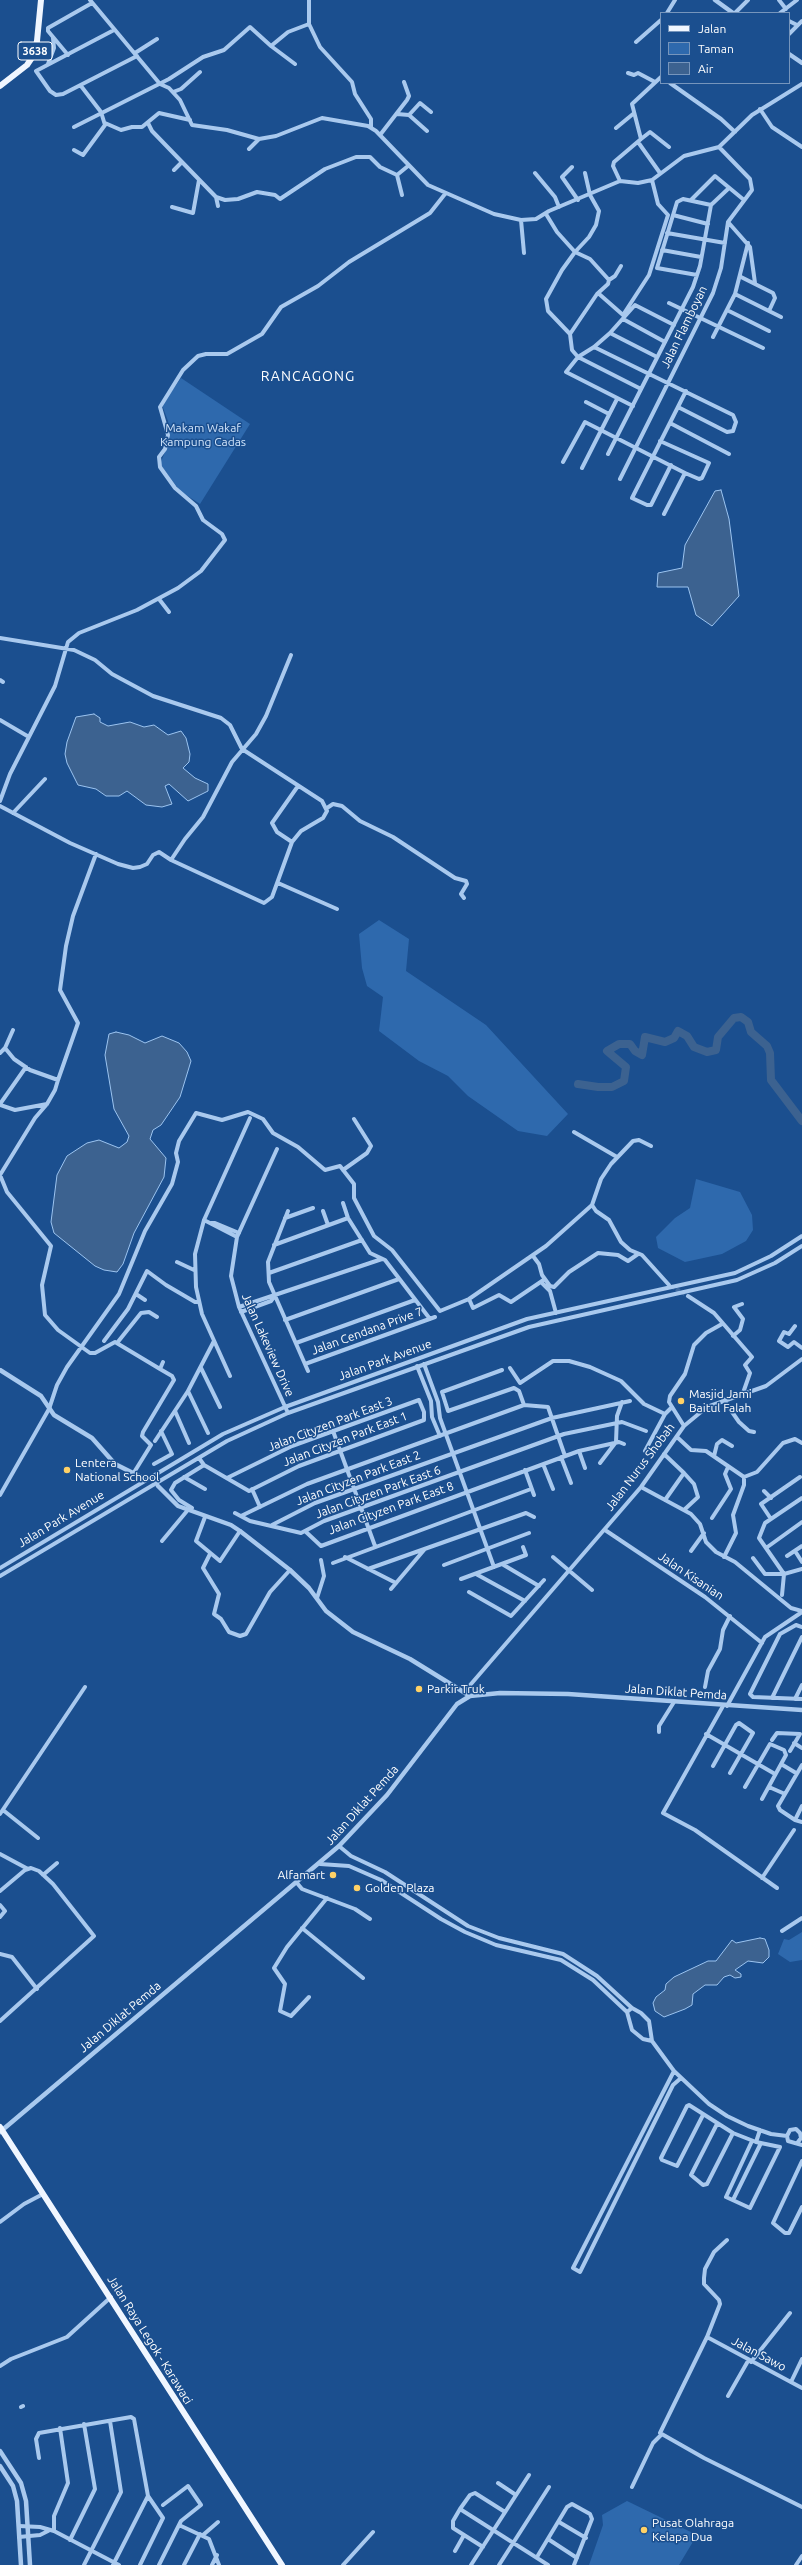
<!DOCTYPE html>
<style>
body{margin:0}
#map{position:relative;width:802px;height:2565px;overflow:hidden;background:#1b4f8f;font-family:Ubuntu,sans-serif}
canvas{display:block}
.legend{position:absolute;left:660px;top:12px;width:130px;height:72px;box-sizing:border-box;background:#1b4f8f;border:1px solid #7695bc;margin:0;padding:5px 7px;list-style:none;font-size:12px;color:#fff}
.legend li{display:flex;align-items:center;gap:8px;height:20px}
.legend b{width:20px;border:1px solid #7695bc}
</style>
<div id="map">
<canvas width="802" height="2565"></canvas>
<ul class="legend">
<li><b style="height:5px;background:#f0f6ff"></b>Jalan</li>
<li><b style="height:11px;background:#2e69ad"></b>Taman</li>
<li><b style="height:11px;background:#3c6290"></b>Air</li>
</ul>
</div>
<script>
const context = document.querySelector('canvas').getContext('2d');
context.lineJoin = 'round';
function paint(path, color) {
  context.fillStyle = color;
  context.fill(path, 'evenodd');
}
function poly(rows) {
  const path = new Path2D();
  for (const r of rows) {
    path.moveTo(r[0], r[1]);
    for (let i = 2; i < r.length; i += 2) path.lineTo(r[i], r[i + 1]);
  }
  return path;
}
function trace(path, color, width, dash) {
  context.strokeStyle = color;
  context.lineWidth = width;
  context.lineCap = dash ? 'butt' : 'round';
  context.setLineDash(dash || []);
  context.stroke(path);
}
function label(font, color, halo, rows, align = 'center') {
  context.font = font + ' Ubuntu,sans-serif';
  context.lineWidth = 3;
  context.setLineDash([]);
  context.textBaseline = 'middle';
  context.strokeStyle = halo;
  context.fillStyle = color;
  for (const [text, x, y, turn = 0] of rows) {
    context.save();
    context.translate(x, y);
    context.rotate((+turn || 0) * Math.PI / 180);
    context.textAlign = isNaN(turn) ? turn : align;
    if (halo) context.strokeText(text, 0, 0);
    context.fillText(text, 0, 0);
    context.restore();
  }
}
const green = poly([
 [181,378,250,424,200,504,180,491,160,464,170,440,168,421,162,405],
 [379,920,409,939,406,971,486,1025,568,1114,547,1136,518,1131,468,1096,448,1076,419,1061,379,1031,383,997,367,986,362,968,359,934],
 [696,1179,740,1192,752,1215,753,1230,746,1241,722,1254,685,1262,658,1248,656,1237,675,1218,690,1208],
 [802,1932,802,1960,790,1962,778,1954,784,1939,789,1940],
 [627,2501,697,2535,679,2565,589,2565,603,2525,602,2515]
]);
const water = poly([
 [721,490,729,519,739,596,712,626,696,615,688,587,657,587,658,573,682,568,685,545,715,491,721,490],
 [94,714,100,718,100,722,108,726,130,722,144,727,154,725,168,735,181,731,186,738,190,754,189,762,183,768,195,778,208,784,208,791,188,801,169,784,165,786,172,804,162,807,146,805,127,791,119,796,106,796,96,789,78,785,67,763,65,754,67,742,76,717,94,714],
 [116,1032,129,1035,145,1043,162,1036,179,1043,187,1052,191,1061,180,1097,161,1125,153,1130,150,1139,166,1158,164,1177,134,1233,123,1264,117,1272,104,1270,95,1266,54,1233,51,1222,57,1175,67,1156,87,1143,99,1140,119,1148,127,1142,129,1136,114,1109,105,1055,109,1034,116,1032],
 [760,1938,765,1939,769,1950,769,1957,763,1963,748,1961,735,1970,741,1974,741,1977,735,1978,730,1975,724,1977,717,1985,705,1985,693,1994,692,2005,685,2009,664,2017,655,2011,653,2003,656,1997,665,1990,666,1984,674,1977,708,1961,716,1961,732,1940,736,1943,760,1938]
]);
const river = poly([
 [578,1084,598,1087,612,1087,624,1081,626,1067,607,1051,619,1044,630,1044,635,1051,642,1055,645,1037,665,1042,674,1038,678,1031,687,1036,694,1047,707,1052,716,1050,718,1037,734,1018,741,1017,748,1022,751,1032,767,1046,770,1053,771,1080,802,1121]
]);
const minorTunnel = poly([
 [671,1286,688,1296]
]);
const minor = poly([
 [90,0,160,84,169,88,180,100,192,125,227,130,259,139,276,136,322,118,368,126,376,131,428,185,494,214,521,220,536,219,549,211,620,181,638,183,652,180,684,156,719,147,752,115,802,84],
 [309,0,309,24,320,47,352,82,355,94,371,119,371,127],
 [779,0,786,9],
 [667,13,675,0],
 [735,13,748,0],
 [780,13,797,0],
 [789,21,797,25],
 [114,30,36,71,50,91,56,95,63,94,137,56],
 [789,34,802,21],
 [636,42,661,20],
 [271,46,295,64],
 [135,53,157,39],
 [68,55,48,31,48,28,92,3],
 [48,64,54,48,53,38],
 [628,73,634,75,638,73,655,82],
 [670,83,721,119,735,132],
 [173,92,181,89,200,72],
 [760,109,772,127,802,147],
 [397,114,409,115,427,131],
 [409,115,420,103,431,112],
 [105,123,121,130,132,127,142,127,159,113,190,120],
 [148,123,152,131,182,162,174,170],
 [74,127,169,79,203,57,224,50,250,27,271,46,288,32,309,24],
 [616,128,633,114],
 [380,135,407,100,409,96,404,82],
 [641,139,650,132,669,147],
 [638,142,660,173],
 [249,149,259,139],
 [74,150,83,155,105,125,101,112,81,86],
 [182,162,216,197,218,206],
 [572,167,562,177,578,200],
 [535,173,555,197,559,207],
 [620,181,613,166,614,162,641,139,632,104,661,77],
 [402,195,397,175,408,166],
 [216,197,225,200,238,199,257,192,275,195,280,199,325,169,356,157,370,157,380,167,397,175],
 [691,200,715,176,744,200],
 [172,207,193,213,199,180],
 [546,214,557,232,575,252,590,259,609,280,608,284,597,294,570,334,572,350,578,357,566,372,633,406],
 [673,215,708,224],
 [521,220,524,253],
 [728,222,750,247,755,283],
 [667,233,725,243],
 [662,250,701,257],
 [697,275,657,268,677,202,683,199,711,205],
 [741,277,773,293,775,298,769,311],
 [609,280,615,276,621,266],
 [598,293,623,315,649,275,668,215,658,204,652,180],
 [735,294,781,317],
 [669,303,763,348],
 [727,310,769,331],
 [623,319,665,342],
 [610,333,594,347,733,415,736,422,733,431,727,432,678,407],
 [570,334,548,311,546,299,562,270,575,252,589,237,596,225,599,211,590,195,585,173],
 [713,337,735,294,748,243],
 [594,347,578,357,641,389],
 [657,357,610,333,635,305,674,325],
 [586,402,609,414],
 [670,423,729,454],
 [608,454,693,287,700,266,711,205,729,188],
 [563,462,585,422,685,473,699,479,702,478,709,463,660,441],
 [671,465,651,505,647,505,632,498,686,391],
 [582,468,617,399],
 [620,479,713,293,721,268,728,222,752,190,750,179,719,147],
 [664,514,685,473],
 [159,599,169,612],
 [0,638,74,650,95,660,112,674,153,696,221,718,230,725,242,749,322,801,327,811,323,818,301,831,292,842,272,897,264,903,171,860,159,852,153,855,147,864,140,867,133,868,118,864,70,843,0,806],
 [0,680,3,682],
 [0,720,29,737],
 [0,801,10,774,55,686,68,642,79,633,137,610,178,588,201,571,225,540,222,534,203,520,196,506,175,488,160,467,159,457,165,449,168,435,160,407,183,370,198,356,206,354,227,354,262,334,281,307,318,286,349,262,430,213,445,194],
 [327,808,333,804,342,806,360,821,393,837,455,878,466,881,467,884,461,894,464,898],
 [13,813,45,779],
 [292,842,277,832,272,823,298,786],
 [171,860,185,839,203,817,232,762,256,734,266,716,291,655],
 [278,883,337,909],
 [13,1030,5,1048,14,1059,30,1070,58,1080,78,1023,60,990,66,946,73,916,96,854],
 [0,1053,5,1048],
 [0,1104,26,1067],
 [0,1105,15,1110,47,1104],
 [574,1132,617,1157],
 [277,1149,237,1237,231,1276,239,1307,288,1413],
 [343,1170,367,1153,371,1146,354,1119],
 [0,1175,7,1192,51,1246,42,1285,45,1315,58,1330,90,1353,95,1353,115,1342,160,1369],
 [0,1175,35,1118,47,1104,55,1090,58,1080],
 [343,1203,348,1218,370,1253,385,1260,430,1319],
 [592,1205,596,1211,609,1220,621,1242,630,1250,642,1255,669,1285],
 [288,1211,268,1262,269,1282,308,1371],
 [323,1211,328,1225],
 [285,1218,313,1208],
 [204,1220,237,1237],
 [211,1223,215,1223,239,1233],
 [274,1245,348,1218],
 [533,1256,539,1264,542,1275,550,1286,554,1287,569,1272,598,1253,618,1255,628,1261,638,1254],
 [177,1262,194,1270],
 [269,1273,362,1240],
 [541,1282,550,1291,556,1313],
 [136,1294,145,1300],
 [688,1296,714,1313,752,1357,745,1365,750,1373,743,1393],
 [469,1299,473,1308,499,1295,511,1302,545,1279],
 [239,1307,382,1259],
 [241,1312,271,1301,274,1297],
 [285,1320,399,1279],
 [795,1326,789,1334,784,1332,779,1341,788,1347,794,1342,802,1348],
 [733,1336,740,1330,743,1319,734,1307,742,1304],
 [104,1341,128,1309,147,1271,166,1285,195,1302,198,1302],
 [117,1343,141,1313,149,1312,157,1317],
 [296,1343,415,1300],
 [305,1364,435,1317],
 [424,1364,438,1402,440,1418,494,1567],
 [417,1366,431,1401,432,1417,440,1436],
 [201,1368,220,1407],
 [510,1368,520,1383,553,1361,569,1361,590,1367,621,1381,644,1404,665,1414,672,1407],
 [502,1370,442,1392,448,1411,514,1388,519,1391,524,1405],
 [230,1376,202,1314,196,1287,195,1254,204,1220,250,1118],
 [188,1391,208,1433],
 [723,1399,739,1422,749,1431,754,1432],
 [524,1405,548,1407,565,1456],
 [175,1411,189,1443],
 [684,1426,669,1402,670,1396,685,1374,694,1345,706,1333,722,1324],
 [333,1431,375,1546],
 [677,1437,691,1450,706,1451,744,1477,744,1485,733,1515,736,1533,724,1557],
 [155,1441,188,1391,214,1341],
 [579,1451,585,1468],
 [645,1451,665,1414],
 [664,1454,684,1473,665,1500],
 [714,1456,717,1444,722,1440,732,1446],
 [561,1457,571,1483],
 [199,1458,204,1465,249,1491,299,1466,424,1420,424,1412,419,1400,292,1446,227,1478],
 [600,1463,616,1442,617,1416,622,1402],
 [154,1464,172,1454,161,1431],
 [543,1464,553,1489],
 [525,1470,534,1495],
 [133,1474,151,1445,142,1436,143,1432,174,1380,172,1376,160,1369,163,1362],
 [184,1477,205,1489],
 [744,1477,757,1472,783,1443,795,1439,802,1443],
 [641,1487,691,1514,700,1524,706,1542,716,1552,735,1562,791,1608,802,1611],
 [252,1489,260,1507],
 [764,1491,771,1498],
 [0,1495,49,1409,57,1385,67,1367,119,1294,145,1231,172,1184,178,1162,176,1153,179,1141,196,1113,222,1120,248,1112,263,1119,273,1133,298,1147,325,1170,340,1166,354,1184,354,1198,374,1236,392,1250,440,1311,469,1299,546,1246,592,1205,601,1179,611,1164,633,1141,639,1140,651,1146],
 [192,1508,179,1500,171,1490,175,1483,204,1465],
 [684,1510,698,1497,694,1484,684,1473],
 [235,1513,250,1521,301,1533,324,1521,564,1434,622,1422,646,1431],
 [241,1516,307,1484,524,1405],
 [205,1517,196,1541,220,1561,240,1531],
 [712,1518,731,1489,725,1474,728,1467],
 [771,1519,761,1504,800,1477],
 [272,1525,315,1503,552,1418,630,1401],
 [605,1530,705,1597,762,1643],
 [305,1531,321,1546,579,1451,619,1442,624,1444],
 [162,1541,187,1511],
 [766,1548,802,1522],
 [691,1551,704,1533],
 [795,1551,802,1562],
 [210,1554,203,1568,219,1594,214,1614,221,1619,229,1632,240,1636,246,1634,270,1592,290,1570],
 [787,1556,802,1546],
 [345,1557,396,1583],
 [553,1557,592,1590],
 [753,1558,765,1574,784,1574,802,1569],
 [333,1563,531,1489],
 [502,1564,539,1586],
 [444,1565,529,1533],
 [0,1568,223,1434,285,1407,527,1319,735,1273,771,1256,802,1236],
 [368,1569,526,1513,534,1517],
 [476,1574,525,1601],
 [0,1576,227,1441,288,1413,529,1327,737,1280,775,1263,802,1246],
 [461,1579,526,1555,523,1547],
 [391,1589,424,1550],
 [469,1592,511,1616,544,1580],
 [782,1595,784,1574,759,1538,765,1523,802,1498],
 [317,1598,324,1576,321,1560],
 [802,1627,796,1625,780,1634,750,1694,753,1697,802,1699],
 [705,1687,708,1671,720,1649,723,1630,730,1616],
 [465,1691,641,1487,684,1426,707,1407,766,1386,802,1359],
 [772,1698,802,1637],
 [795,1699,802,1685],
 [723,1706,663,1813,695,1830,777,1888],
 [727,1706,765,1637,802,1612],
 [659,1732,659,1726,674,1702],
 [706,1734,775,1774],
 [772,1740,777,1733,800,1734,790,1751],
 [794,1743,802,1748],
 [781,1764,796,1773],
 [802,1765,778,1806,780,1810,795,1820,802,1806],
 [713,1766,736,1725,739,1723,753,1733,730,1773],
 [745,1787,770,1744,784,1750,786,1755,762,1799],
 [769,1787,785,1794],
 [3,1810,38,1838],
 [0,1814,85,1687],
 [795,1820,802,1822],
 [339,1846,351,1856,385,1872,468,1926,499,1938,563,1954,597,1976,632,2008],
 [0,1854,28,1869],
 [320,1864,349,1866,381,1880,441,1919,465,1932,496,1945,561,1960,593,1980,627,2012],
 [43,1875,57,1863],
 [762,1878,794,1830],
 [297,1883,302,1889,355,1909,370,1919],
 [0,1891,25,1870,31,1868,39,1871,53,1884,94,1936,0,2021],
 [0,1905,5,1911,0,1917],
 [302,1928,363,1978],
 [782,1931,802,1918],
 [0,1954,12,1957,37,1989],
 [309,1997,291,2016,280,2011,285,1984,274,1968,287,1947,327,1898],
 [652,2041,643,2039,632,2030,627,2012,632,2008,641,2013,649,2021,652,2041,674,2071,709,2104,727,2116,748,2126,771,2134,787,2136],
 [674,2071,573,2268,580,2272,673,2085,681,2078],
 [703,2115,677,2166,662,2160,661,2158,687,2106,689,2105,733,2133,756,2142,780,2147,750,2208,726,2197,752,2141],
 [717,2124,691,2175,703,2185,707,2184,733,2133],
 [756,2142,760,2130],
 [798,2142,801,2138,800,2133,796,2129,790,2130,787,2136,788,2141,802,2145],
 [802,2161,773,2223,785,2233,789,2233,802,2207],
 [733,2200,761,2143],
 [0,2222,24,2204,43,2194],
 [727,2240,714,2252,705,2269,704,2278,704,2284,719,2300,720,2304,707,2337,660,2433,704,2458,802,2507],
 [707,2337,802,2388],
 [751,2362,790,2313],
 [0,2366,11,2359,67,2337,111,2297],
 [791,2382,802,2359],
 [728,2396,748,2361],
 [21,2407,23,2406],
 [39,2458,36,2439,39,2433,131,2417,134,2419,148,2496,113,2565],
 [498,2483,516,2495],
 [632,2487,653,2443,661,2435],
 [460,2509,470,2495,475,2493,505,2512],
 [559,2522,586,2538],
 [179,2525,209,2539,219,2565],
 [19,2526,40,2527,54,2531,119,2565],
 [54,2531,54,2516,68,2483,60,2428],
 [203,2535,218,2522],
 [19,2537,40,2535,48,2531],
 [548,2539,577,2558],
 [70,2540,95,2489,84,2424],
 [483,2547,453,2528,453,2521,460,2509,548,2565],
 [455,2551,464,2535],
 [537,2557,567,2507,572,2504,590,2514,592,2519,574,2565],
 [84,2565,121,2492,110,2421],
 [140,2565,163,2518,148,2496],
 [159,2565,181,2521,201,2505,188,2486,163,2505],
 [184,2565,200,2534],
 [212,2565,217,2555],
 [343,2565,373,2532],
 [471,2565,529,2475],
 [499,2565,549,2487],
 [796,2565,802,2556]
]);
const tertiary = poly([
 [715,0,733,13],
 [789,54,802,63],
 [0,1370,41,1396,54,1415,92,1438,115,1464,143,1478],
 [158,1486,178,1506,231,1525,240,1531,290,1570,309,1588,326,1611,353,1632,410,1659,470,1696],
 [0,2132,339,1846,387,1795,457,1704,470,1696,500,1693,568,1694,802,1710],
 [0,2451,21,2483,26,2501,30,2565],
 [0,2466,13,2486,17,2501,21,2565]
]);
const primary = poly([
 [0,86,27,65,33,56,37,41,41,0],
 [0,2127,282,2565]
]);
const markers = [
 [681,1401,4,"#ffd166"],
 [67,1470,4,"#ffd166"],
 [419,1689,4,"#ffd166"],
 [333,1875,4,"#ffd166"],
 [357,1888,4,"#ffd166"],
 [644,2530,4,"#ffd166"]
];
const shields = [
 [35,51,34]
];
const shieldNames = [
 ["3638",35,51]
];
const streetNames = [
 ["Jalan Flamboyan",684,327,-64],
 ["Jalan Cendana Prive 7",367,1331,-20],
 ["Jalan Lakeview Drive",268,1345,66],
 ["Jalan Park Avenue",385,1360,-20],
 ["Jalan Cityzen Park East 3",330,1424,-21],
 ["Jalan Cityzen Park East 1",345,1439,-21],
 ["Jalan Nurus Shobah",640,1467,-53],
 ["Jalan Cityzen Park East 2",358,1478,-21],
 ["Jalan Cityzen Park East 6",378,1492,-20],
 ["Jalan Cityzen Park East 8",391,1508,-20],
 ["Jalan Park Avenue",61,1519,-31],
 ["Jalan Kisanian",691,1576,34],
 ["Jalan Diklat Pemda",676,1692,4],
 ["Jalan Diklat Pemda",362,1805,-48],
 ["Jalan Diklat Pemda",120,2017,-40],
 ["Jalan Raya Legok - Karawaci",150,2340,58],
 ["Jalan Sawo",759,2354,28]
];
const parkNames = [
 ["Makam Wakaf",203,428],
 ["Kampung Cadas",203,442]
];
const poiNames = [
 ["Masjid Jami",689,1394],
 ["Baitul Falah",689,1408],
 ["Lentera",75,1463],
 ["National School",75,1477],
 ["Parkir Truk",427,1689],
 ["Alfamart",325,1875,"right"],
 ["Golden Plaza",365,1888],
 ["Pusat Olahraga",652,2523],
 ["Kelapa Dua",652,2537]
];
const quarterNames = [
 ["RANCAGONG",308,376]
];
paint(green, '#2e69ad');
paint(water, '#3c6290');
trace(water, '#9cc4f0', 1);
trace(river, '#3c6290', 8);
trace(minorTunnel, '#3d69a0', 4, [4, 2]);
trace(minor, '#a9c9ee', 4);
trace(tertiary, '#a9c9ee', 4.5);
trace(primary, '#f0f6ff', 6);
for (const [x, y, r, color] of markers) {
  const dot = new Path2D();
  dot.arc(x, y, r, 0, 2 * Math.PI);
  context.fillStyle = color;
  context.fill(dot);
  trace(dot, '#1b4f8f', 1.5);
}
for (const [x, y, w] of shields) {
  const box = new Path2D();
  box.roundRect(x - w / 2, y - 9, w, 18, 3);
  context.fillStyle = '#1b4f8f';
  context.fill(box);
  trace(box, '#fff', 1);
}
label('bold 11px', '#fff', null, shieldNames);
label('12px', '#fff', '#1b4f8f', streetNames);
label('12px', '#cfe3fa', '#1b4f8f', parkNames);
label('12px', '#fff', '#1b4f8f', poiNames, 'left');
context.letterSpacing = '1px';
label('14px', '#fff', '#1b4f8f', quarterNames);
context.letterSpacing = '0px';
</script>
